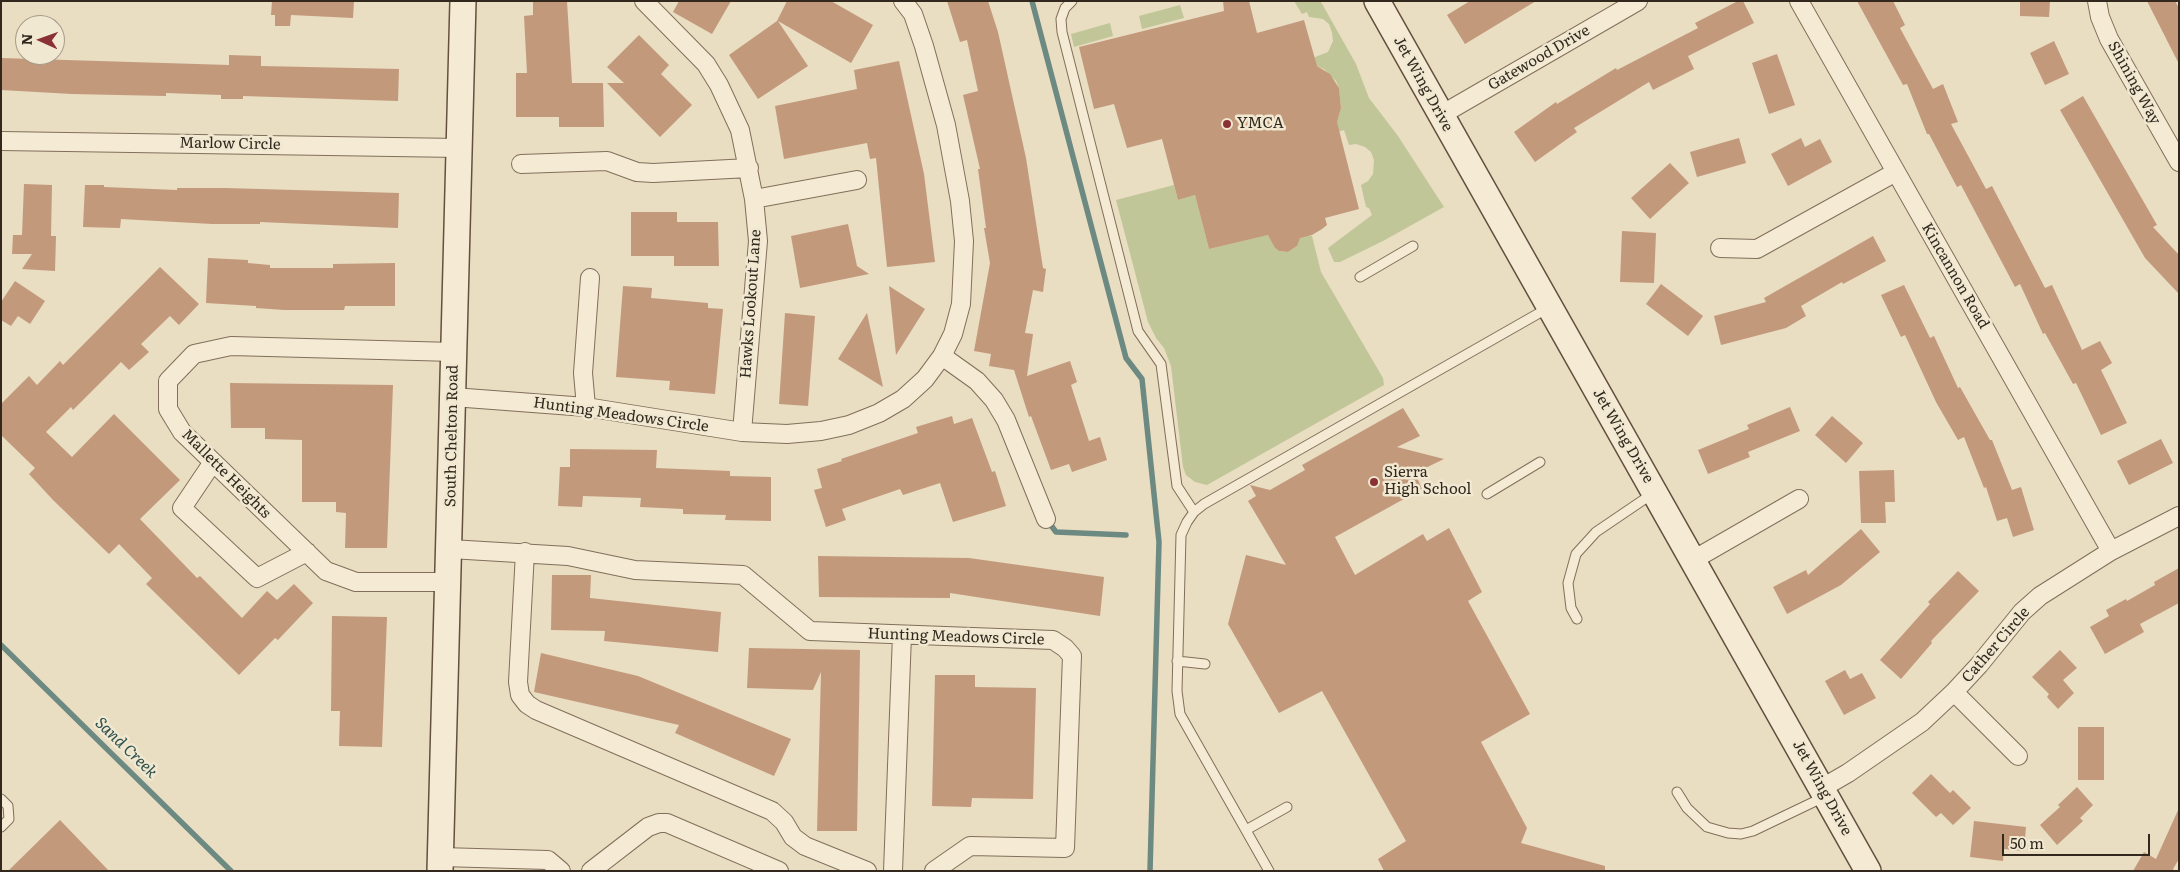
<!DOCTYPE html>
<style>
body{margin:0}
#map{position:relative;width:2180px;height:872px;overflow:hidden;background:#e9ddc2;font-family:Literata,serif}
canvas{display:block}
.frame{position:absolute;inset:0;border:2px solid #32281e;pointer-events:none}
.north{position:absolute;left:15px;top:15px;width:50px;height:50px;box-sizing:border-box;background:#f1e8d1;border:1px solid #a59b89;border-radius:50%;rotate:272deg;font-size:14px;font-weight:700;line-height:20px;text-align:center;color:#32281e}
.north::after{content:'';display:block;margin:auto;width:18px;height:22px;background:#8a3133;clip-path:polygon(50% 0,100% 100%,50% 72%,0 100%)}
.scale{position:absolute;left:2002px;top:834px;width:148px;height:22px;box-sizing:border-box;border:2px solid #32281e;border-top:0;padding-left:6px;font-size:15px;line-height:18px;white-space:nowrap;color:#32281e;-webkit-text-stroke:4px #f1e8d1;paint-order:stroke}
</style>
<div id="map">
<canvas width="2180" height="872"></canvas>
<div class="frame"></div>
<div class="north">N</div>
<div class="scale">50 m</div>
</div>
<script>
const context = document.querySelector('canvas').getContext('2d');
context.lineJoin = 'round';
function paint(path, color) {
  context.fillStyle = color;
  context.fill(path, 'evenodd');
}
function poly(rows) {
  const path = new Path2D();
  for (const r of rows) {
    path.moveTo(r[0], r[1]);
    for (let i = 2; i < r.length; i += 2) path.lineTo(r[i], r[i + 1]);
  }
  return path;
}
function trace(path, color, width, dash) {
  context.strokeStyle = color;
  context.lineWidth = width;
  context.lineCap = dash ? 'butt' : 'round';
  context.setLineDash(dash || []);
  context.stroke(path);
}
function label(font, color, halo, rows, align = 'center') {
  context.font = font + ' Literata,serif';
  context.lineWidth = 5;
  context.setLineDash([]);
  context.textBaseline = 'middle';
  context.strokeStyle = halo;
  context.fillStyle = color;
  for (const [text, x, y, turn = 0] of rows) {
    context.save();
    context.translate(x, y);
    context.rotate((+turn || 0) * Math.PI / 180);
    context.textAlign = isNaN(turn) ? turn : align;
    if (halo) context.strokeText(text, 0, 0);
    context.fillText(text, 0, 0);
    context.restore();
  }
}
const green = poly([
 [1294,1,1321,2,1356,64,1369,98,1398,136,1444,207,1383,241,1340,262,1334,262,1328,248,1372,215,1369,208,1366,207,1361,185,1368,181,1373,174,1374,160,1371,152,1365,147,1356,144,1349,145,1344,130,1324,136,1338,118,1341,108,1339,88,1336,81,1324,69,1305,61,1328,52,1333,41,1332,33,1329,24,1323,19,1309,17,1307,12,1302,14],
 [1180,5,1184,18,1142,29,1139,16],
 [1110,23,1113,36,1074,47,1071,34],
 [1174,185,1178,200,1195,195,1209,249,1271,234,1275,248,1279,251,1288,252,1297,246,1297,236,1312,236,1321,272,1383,378,1384,385,1207,485,1195,482,1186,475,1183,467,1171,366,1164,348,1156,338,1148,322,1116,200]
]);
const stream = poly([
 [1032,1,1126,358,1142,379,1159,542,1150,871],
 [1047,520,1056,532,1126,535],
 [1,645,231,871]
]);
const building = poly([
 [272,1,354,1,353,18,291,15,290,26,275,26,275,15,271,15],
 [533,1,567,1,572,83,603,83,604,127,559,127,559,117,516,117,516,73,527,73,524,16,533,15],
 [679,1,731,1,712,34,673,12],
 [787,1,831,1,873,25,851,63,778,21,808,66,758,99,729,55,777,21],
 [947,1,988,1,998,32,1026,158,1043,268,1046,269,1043,292,1033,290,1025,333,1033,334,1027,376,1070,361,1077,382,1071,385,1089,441,1100,437,1107,460,1072,472,1069,464,1051,470,1031,416,1029,417,1014,370,989,366,991,354,974,351,990,263,984,228,986,228,978,169,980,169,963,95,978,91,967,40,960,42],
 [1223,1,1249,1,1257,33,1304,20,1317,66,1330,74,1339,88,1341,108,1337,122,1359,209,1325,218,1327,225,1322,229,1312,235,1300,238,1297,246,1288,252,1279,251,1275,248,1268,235,1209,249,1195,195,1178,200,1162,139,1127,148,1114,104,1094,109,1079,47,1224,11],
 [1470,1,1536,1,1465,44,1447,15],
 [1738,1,1743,1,1754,23,1688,56,1694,69,1653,90,1649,82,1574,128,1577,132,1535,162,1514,132,1556,102,1557,104,1616,68,1617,70,1698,28,1695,23],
 [1857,1,1893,1,1905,25,1900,28,1933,89,1943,84,1958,122,1951,124,1986,189,1992,186,2045,288,2052,285,2082,350,2100,341,2112,363,2101,370,2127,423,2101,435,2076,383,2073,384,2045,333,2043,334,2020,284,2015,287,1961,185,1957,187,1929,134,1927,134,1907,84,1903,85],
 [2020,1,2050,1,2049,17,2020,16],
 [2147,1,2175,1,2179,8,2179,64],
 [639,35,669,65,661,74,692,105,660,137,607,83,624,83,607,67],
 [2054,41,2069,74,2045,85,2030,53],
 [1777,54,1795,105,1769,114,1752,63],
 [229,55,261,56,261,66,399,69,398,101,243,96,243,99,221,99,221,95,166,93,166,96,72,94,1,90,1,58,229,65],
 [899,61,924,174,935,262,887,267,876,158,870,159,867,143,784,159,775,106,857,89,854,70],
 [2083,96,2157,225,2153,227,2179,255,2179,294,2145,258,2060,110],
 [1739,138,1746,163,1697,177,1690,152],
 [1801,138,1805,147,1820,139,1832,162,1788,186,1771,154],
 [1670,163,1689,183,1650,219,1631,198],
 [24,184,52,185,51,236,56,236,55,271,22,269,32,254,12,254,13,235,22,235],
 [85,185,104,185,104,187,177,190,177,188,225,188,399,193,398,228,260,222,260,224,212,224,121,219,120,228,83,227],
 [631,212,677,212,677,222,718,222,719,266,674,266,674,256,631,256],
 [848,224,857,266,869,274,800,288,791,236],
 [1622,231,1656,233,1654,283,1620,282],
 [1873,236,1886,261,1843,284,1842,282,1801,306,1806,316,1786,328,1721,345,1714,316,1766,302,1764,298],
 [208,258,248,260,248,263,270,265,270,268,333,268,333,264,395,263,395,306,345,306,344,310,284,310,256,308,256,306,206,303],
 [160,267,199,304,179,325,170,316,141,344,149,352,129,370,121,362,73,410,71,407,46,432,72,457,114,414,180,480,140,519,197,578,200,576,242,618,267,591,277,600,294,584,313,603,278,640,275,638,239,675,146,584,152,578,119,544,109,554,53,500,29,474,35,468,1,435,1,404,29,376,37,385,60,361,63,365],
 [15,281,45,301,30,324,18,316,11,326,1,320,1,302],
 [1661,284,1703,316,1688,336,1646,304],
 [1904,285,1930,338,1934,336,1958,388,1960,387,1990,440,1992,440,2012,490,2021,487,2034,530,2013,537,2007,518,1997,521,1986,487,1984,488,1964,437,1958,440,1936,402,1905,335,1901,337,1881,295],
 [623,286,652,288,651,298,708,303,708,308,723,309,715,394,669,390,670,381,616,377],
 [889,286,925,309,896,355],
 [785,313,815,316,808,406,779,404],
 [867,313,883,387,838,359],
 [230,383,393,385,387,548,345,548,346,513,336,512,336,502,302,502,302,440,265,439,265,428,231,428],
 [1790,407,1800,431,1748,452,1750,457,1708,474,1698,450,1749,429,1747,425],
 [1403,408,1420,436,1397,447,1444,459,1415,473,1422,489,1335,537,1355,575,1423,534,1427,541,1449,528,1482,592,1468,601,1530,714,1481,742,1527,828,1521,843,1605,866,1605,871,1384,871,1378,859,1406,841,1322,691,1279,713,1228,624,1246,555,1286,565,1248,501,1256,496,1250,485,1270,490,1305,470,1302,465],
 [952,416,954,424,972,418,992,472,995,471,1006,506,953,522,940,483,903,495,900,489,842,509,846,520,826,527,814,490,822,488,817,469,842,461,841,459,918,433,916,427],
 [1832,416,1863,443,1846,463,1815,435],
 [2161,439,2173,463,2129,485,2117,461],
 [570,449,657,450,656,468,730,471,730,476,771,477,771,521,725,520,726,515,683,514,683,509,640,507,641,498,583,496,582,507,558,506,560,467,570,467],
 [1894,470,1895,502,1885,502,1886,523,1861,523,1859,471],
 [1861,529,1880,552,1841,585,1787,614,1773,587,1806,570,1808,575],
 [818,556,969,558,1104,577,1100,616,950,593,950,598,819,597],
 [2179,568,2179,603,2140,624,2144,632,2105,654,2090,627,2109,616,2106,610,2126,599,2127,601,2155,585,2154,582],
 [1958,571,1979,591,1931,641,1932,643,1901,679,1880,660,1930,604,1928,602],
 [552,575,591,575,590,598,721,612,718,652,604,641,605,631,551,630],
 [332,616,387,617,382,747,339,746,340,711,331,711],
 [749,648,860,650,857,831,817,831,821,672,813,690,747,688],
 [2060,650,2077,668,2063,680,2074,693,2058,709,2047,697,2049,694,2032,677],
 [541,653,638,676,791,739,774,776,675,733,679,725,534,692],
 [1845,670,1850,679,1862,673,1876,698,1844,715,1825,681],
 [935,675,975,675,975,687,1036,688,1033,799,972,798,971,807,932,806],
 [2078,727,2104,727,2104,780,2078,780],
 [1931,774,1950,793,1953,790,1971,808,1953,825,1941,813,1936,817,1912,793],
 [2077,787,2093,805,2080,818,2083,821,2057,845,2040,825,2060,807,2058,805],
 [2179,808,2179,859,2173,869,2175,871,2133,871,2144,852,2156,859],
 [60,820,109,871,8,871],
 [1974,821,2026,827,2024,851,2004,849,2003,861,1970,857]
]);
const service = poly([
 [1072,1,1065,8,1061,19,1062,32,1138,331,1161,364,1177,486,1194,512],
 [1360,277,1413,246],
 [1487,494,1540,462],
 [1577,619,1571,608,1568,583,1576,554,1596,532,1652,494],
 [1177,661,1205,664],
 [1677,792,1687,808,1707,827,1728,833,1741,834,1753,831,1824,797],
 [1,799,8,806,9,819,1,827],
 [1246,830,1287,807],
 [1269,871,1180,714,1177,691,1181,535,1187,522,1194,512,1204,504,1548,308]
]);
const minor = poly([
 [644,1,706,64,719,85,740,130,754,199,758,241,742,432],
 [1799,1,2111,551],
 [2097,1,2100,17,2109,39,2179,162],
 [1441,115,1638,1],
 [1,141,459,148],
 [521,164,607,161,637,172,653,173,749,168],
 [754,199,857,180],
 [1720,248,1757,249,1896,172],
 [942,356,977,381,994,400,1006,420,1046,519],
 [453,397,586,407,742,432,787,434,821,431,849,425,879,413,903,399,925,379,942,356,953,334,961,304,964,241,960,201,946,125,924,46,913,14,903,1],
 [586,407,583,373,590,278],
 [213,462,182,508,257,578,307,552],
 [450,549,568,556,635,570,743,575,810,631,1053,640,1065,648,1072,656,1065,848,970,846,934,871],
 [525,552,518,682,520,695,527,704,536,710,772,811,784,822,793,837,805,846,867,871],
 [1693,560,1799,499],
 [449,582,356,582,326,571,182,432,168,409,168,381,194,354,231,346,454,352],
 [1954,692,2018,756],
 [1822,788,1848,773,1922,722,1954,692,1979,665,2022,612,2040,596,2111,551,2179,516],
 [441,857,548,860,561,871],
 [591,871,648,827,659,823,667,823,779,871],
 [893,871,902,635]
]);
const secondary = poly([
 [1377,1,1868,871],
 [440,871,463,1]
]);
const markers = [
 [1227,124,5,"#8a3133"],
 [1374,482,5,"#8a3133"]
];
const streetNames = [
 ["Gatewood Drive",1539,58,-30],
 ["Shining Way",2134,83,61],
 ["Jet Wing Drive",1423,84,61],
 ["Marlow Circle",230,144,1],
 ["Kincannon Road",1955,276,60],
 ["Hawks Lookout Lane",751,304,-86],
 ["Hunting Meadows Circle",621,415,8],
 ["South Chelton Road",452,436,-89],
 ["Jet Wing Drive",1623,436,60],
 ["Mallette Heights",226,474,45],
 ["Hunting Meadows Circle",956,637,2],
 ["Cather Circle",1996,645,-49],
 ["Jet Wing Drive",1822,788,61]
];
const poiNames = [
 ["YMCA",1237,124],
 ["Sierra",1384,473],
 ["High School",1384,490]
];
const waterNames = [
 ["Sand Creek",126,748,44]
];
paint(green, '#c1c698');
trace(stream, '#6c8982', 5.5);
paint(building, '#c3997c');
trace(service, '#816f5b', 11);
trace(minor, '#816f5b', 20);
trace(secondary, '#63503f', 28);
trace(service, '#f5ebd5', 9);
trace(minor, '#f5ebd5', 18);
trace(secondary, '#f5ebd5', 25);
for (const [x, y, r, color] of markers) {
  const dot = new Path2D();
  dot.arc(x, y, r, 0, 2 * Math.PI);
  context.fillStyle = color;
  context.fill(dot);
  trace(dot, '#f1e8d1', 2);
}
label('15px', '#32281e', '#f1e8d1', streetNames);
label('15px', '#32281e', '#f1e8d1', poiNames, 'left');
label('italic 16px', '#2f514e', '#f1e8d1', waterNames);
</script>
